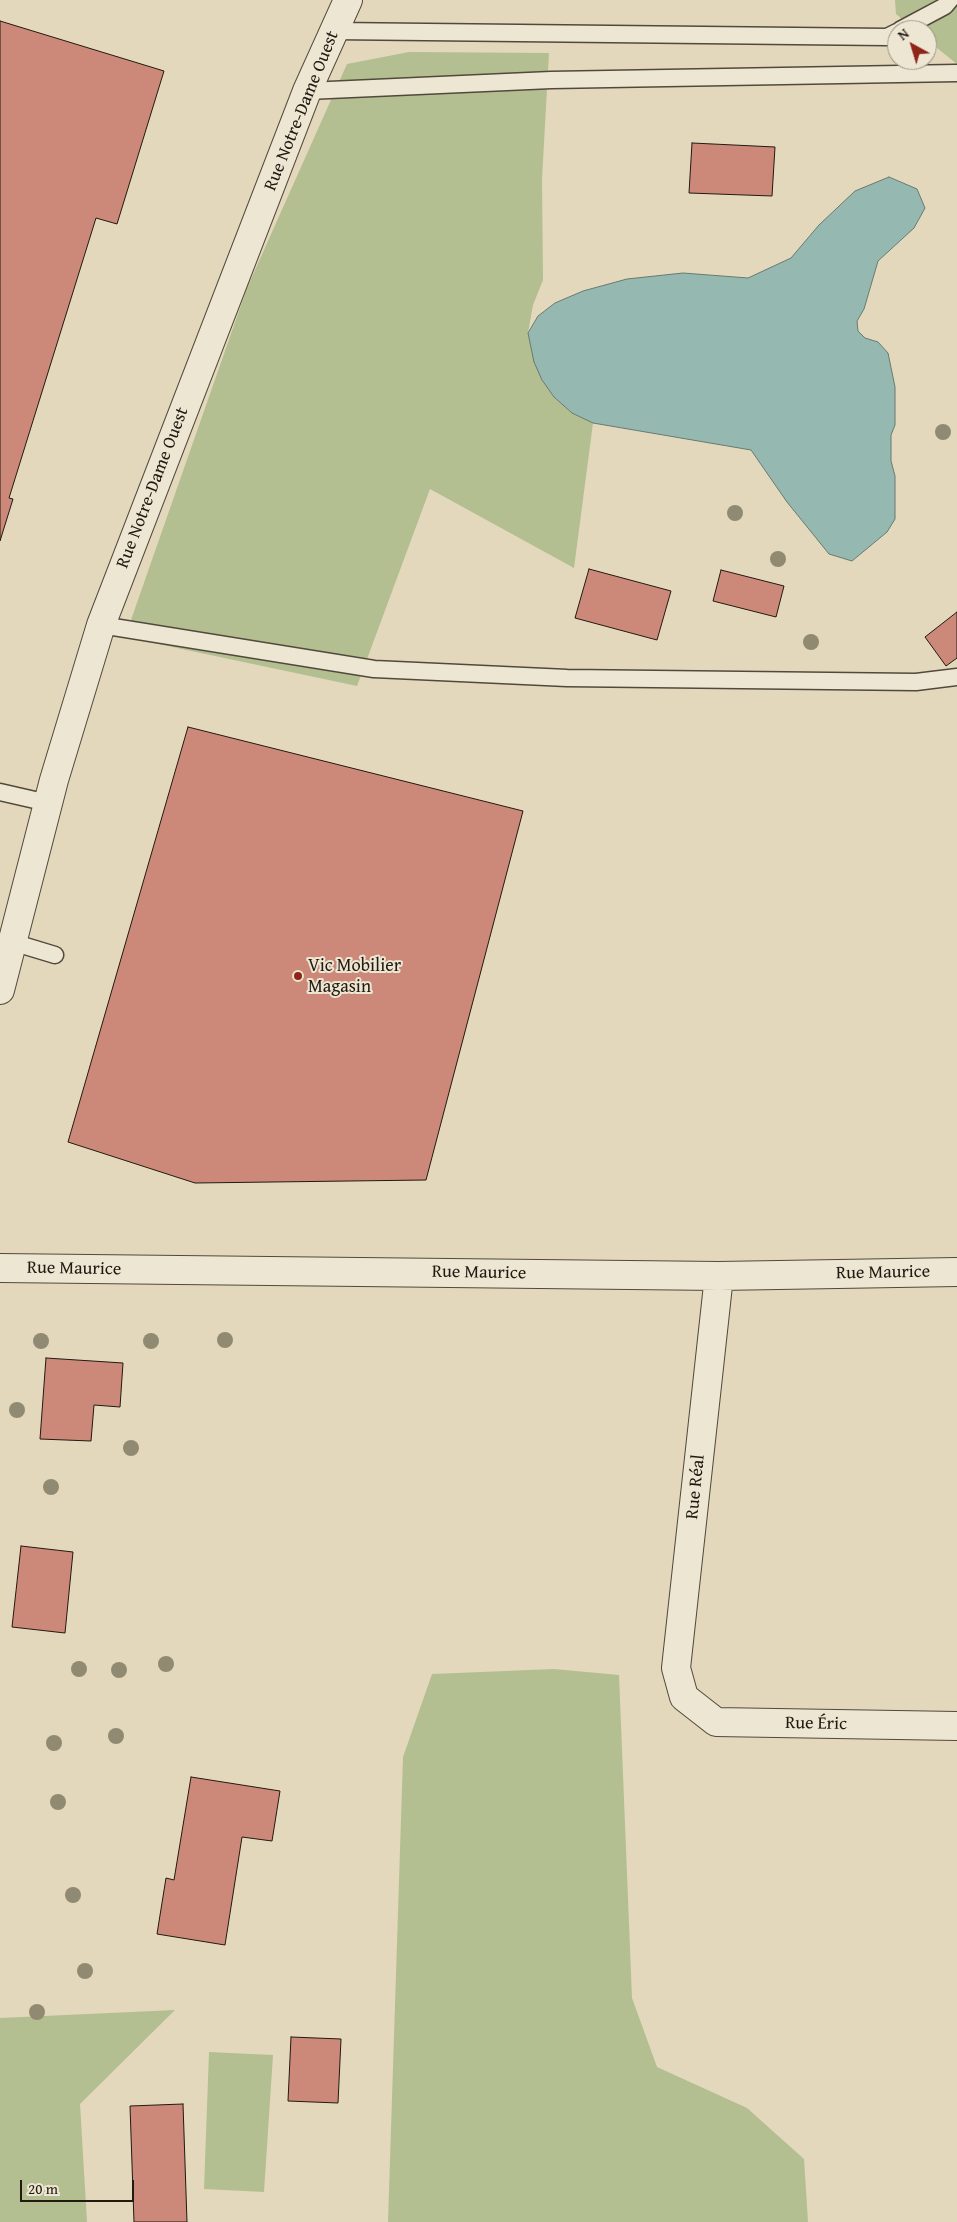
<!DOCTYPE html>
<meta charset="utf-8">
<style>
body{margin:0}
#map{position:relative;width:957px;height:2222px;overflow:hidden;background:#e3d8bb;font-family:"Gentium Book Plus",serif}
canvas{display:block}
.north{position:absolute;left:887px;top:20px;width:50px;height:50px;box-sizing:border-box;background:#ede6d3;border:1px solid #9c9485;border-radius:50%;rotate:321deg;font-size:14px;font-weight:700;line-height:20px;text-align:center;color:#221911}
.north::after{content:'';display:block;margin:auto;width:18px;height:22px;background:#8f2418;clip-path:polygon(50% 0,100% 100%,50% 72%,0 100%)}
.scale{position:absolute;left:20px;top:2180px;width:114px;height:22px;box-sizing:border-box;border:2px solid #221911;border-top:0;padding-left:6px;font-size:15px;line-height:18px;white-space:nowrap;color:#221911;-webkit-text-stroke:4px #ede6d3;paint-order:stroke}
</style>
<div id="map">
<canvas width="957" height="2222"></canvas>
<div class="north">N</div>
<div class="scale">20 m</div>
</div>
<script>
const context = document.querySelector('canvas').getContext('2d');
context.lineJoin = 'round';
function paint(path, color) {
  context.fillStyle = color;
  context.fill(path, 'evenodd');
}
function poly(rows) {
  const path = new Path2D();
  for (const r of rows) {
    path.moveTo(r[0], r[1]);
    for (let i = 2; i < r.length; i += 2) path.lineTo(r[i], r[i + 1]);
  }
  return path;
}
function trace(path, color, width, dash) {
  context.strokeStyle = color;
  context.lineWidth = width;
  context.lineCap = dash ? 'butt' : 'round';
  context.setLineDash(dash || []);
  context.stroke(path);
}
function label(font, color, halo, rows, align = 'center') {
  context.font = font + ' "Gentium Book Plus",serif';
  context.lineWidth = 4;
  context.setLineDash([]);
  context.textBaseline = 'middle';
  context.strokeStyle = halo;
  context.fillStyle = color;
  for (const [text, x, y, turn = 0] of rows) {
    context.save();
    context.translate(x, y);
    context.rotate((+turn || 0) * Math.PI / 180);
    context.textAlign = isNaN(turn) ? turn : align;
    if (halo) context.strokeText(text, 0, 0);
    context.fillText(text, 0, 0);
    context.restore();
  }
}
const green = poly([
 [895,0,957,0,957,64,927,40,927,30,915,30,896,14],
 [409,52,549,53,542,179,543,280,533,305,528,333,542,380,554,397,572,413,593,423,574,568,430,489,357,686,125,637,247,288,347,64],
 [554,1669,619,1675,632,1998,657,2067,747,2108,804,2159,808,2222,388,2222,403,1757,432,1674],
 [175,2010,80,2104,87,2222,0,2222,0,2018],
 [209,2052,273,2055,264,2192,204,2189]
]);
const water = poly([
 [889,177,917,189,925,208,914,228,878,261,864,309,857,321,858,331,865,338,878,342,888,353,895,387,895,425,891,435,891,461,895,476,895,519,887,532,852,561,829,554,787,502,751,450,593,423,572,413,554,397,542,380,534,362,528,333,538,316,555,303,583,291,627,279,683,273,748,278,791,258,819,225,855,191,889,177]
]);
const building = poly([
 [0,21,164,71,117,224,96,218,9,498,13,499,0,541,0,21],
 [692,143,775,147,772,196,689,193,692,143],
 [589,569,671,591,657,640,575,618,589,569],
 [721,570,784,586,776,617,713,601,721,570],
 [957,612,957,658,946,666,925,637,957,612],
 [188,727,523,811,426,1180,195,1183,68,1142,188,727],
 [46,1358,123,1363,120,1407,94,1405,91,1441,40,1439,46,1358],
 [21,1546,73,1552,65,1633,12,1627,21,1546],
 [191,1777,280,1791,272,1841,242,1837,225,1945,157,1934,166,1878,174,1880,191,1777],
 [291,2037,341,2039,338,2103,288,2101,291,2037],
 [183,2104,187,2222,134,2222,130,2106,183,2104]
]);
const service = poly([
 [900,30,945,6,950,0],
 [334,31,887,37,897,32],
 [307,91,551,80,957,73],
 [101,625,374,669,567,678,916,682,957,677],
 [0,792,48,803],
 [12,942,55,955]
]);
const minor = poly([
 [0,1268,719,1276,957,1272],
 [719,1276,676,1668,684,1697,716,1722,957,1726]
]);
const tertiary = poly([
 [0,990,54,780,101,625,307,91,348,0]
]);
const trees = [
 [943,432],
 [735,513],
 [778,559],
 [811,642],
 [225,1340],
 [41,1341],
 [151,1341],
 [17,1410],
 [131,1448],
 [51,1487],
 [166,1664],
 [79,1669],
 [119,1670],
 [116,1736],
 [54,1743],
 [58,1802],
 [73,1895],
 [85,1971],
 [37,2012]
];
const markers = [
 [298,976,5,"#8f2418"]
];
const streetNames = [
 ["Rue Notre-Dame Ouest",302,111,-68],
 ["Rue Notre-Dame Ouest",153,488,-69],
 ["Rue Maurice",74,1269,1],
 ["Rue Maurice",479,1273,1],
 ["Rue Maurice",883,1273,-1],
 ["Rue Réal",696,1487,-84],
 ["Rue Éric",816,1724,1]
];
const poiNames = [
 ["Vic Mobilier",308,966],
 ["Magasin",308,987]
];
paint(green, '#b3bf91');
paint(water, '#95b9b1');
trace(water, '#677971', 1);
paint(building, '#cc8979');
trace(building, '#221911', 1);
trace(service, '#52493c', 19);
trace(minor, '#52493c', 30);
trace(tertiary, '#52493c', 30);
trace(service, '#ede6d3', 16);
trace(minor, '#ede6d3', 28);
trace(tertiary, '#ede6d3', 28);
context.fillStyle = '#918a72';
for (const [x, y] of trees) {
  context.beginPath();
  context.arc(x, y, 8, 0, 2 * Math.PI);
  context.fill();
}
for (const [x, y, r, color] of markers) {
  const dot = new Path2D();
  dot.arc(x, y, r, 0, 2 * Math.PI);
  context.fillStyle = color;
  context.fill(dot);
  trace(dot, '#ede6d3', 2);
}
label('18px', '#221911', '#ede6d3', streetNames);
label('18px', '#221911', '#ede6d3', poiNames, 'left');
</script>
